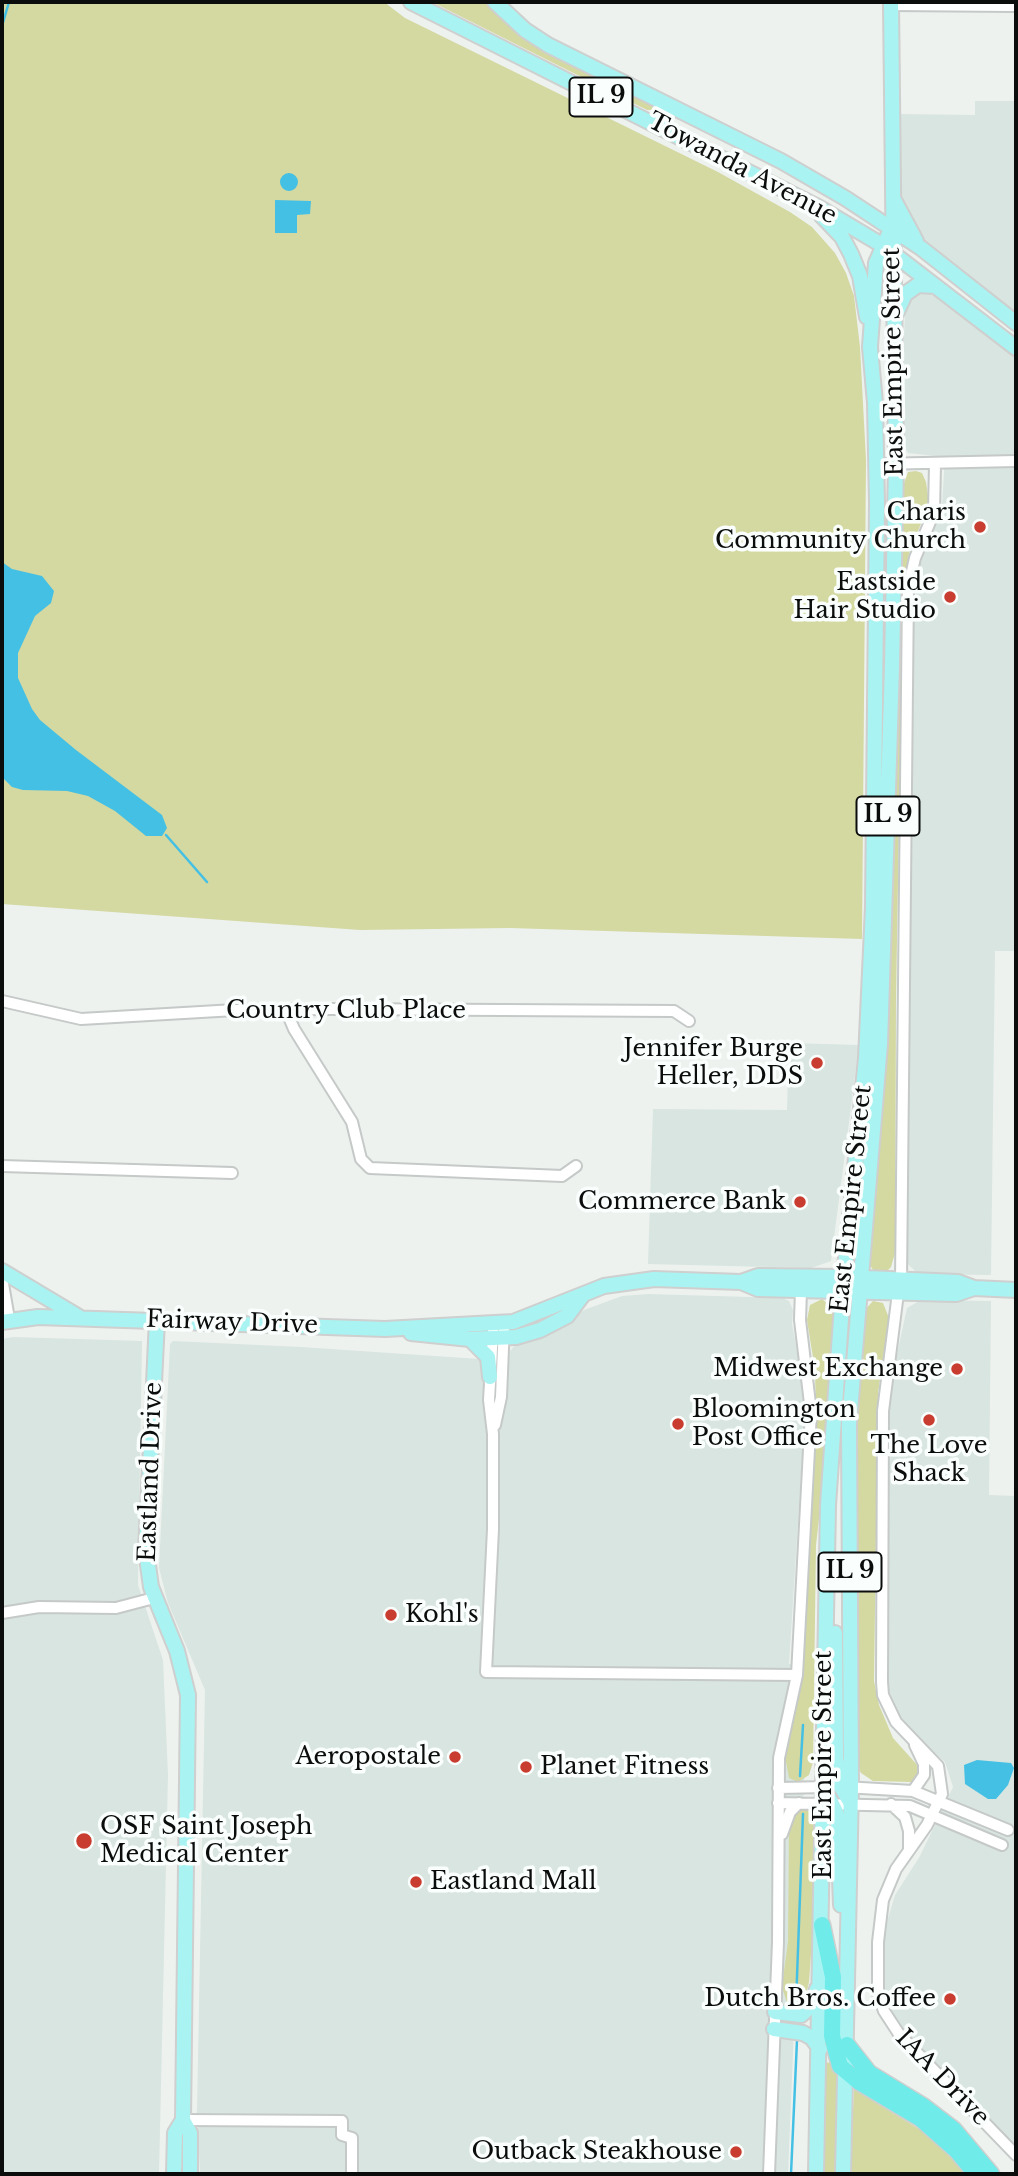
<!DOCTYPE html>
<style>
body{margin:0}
#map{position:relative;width:1018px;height:2176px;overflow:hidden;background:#edf2ef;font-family:"Libre Baskerville",serif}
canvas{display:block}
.frame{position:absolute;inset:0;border:4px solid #0b0d0c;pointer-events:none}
</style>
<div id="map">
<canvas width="1018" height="2176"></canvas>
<div class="frame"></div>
</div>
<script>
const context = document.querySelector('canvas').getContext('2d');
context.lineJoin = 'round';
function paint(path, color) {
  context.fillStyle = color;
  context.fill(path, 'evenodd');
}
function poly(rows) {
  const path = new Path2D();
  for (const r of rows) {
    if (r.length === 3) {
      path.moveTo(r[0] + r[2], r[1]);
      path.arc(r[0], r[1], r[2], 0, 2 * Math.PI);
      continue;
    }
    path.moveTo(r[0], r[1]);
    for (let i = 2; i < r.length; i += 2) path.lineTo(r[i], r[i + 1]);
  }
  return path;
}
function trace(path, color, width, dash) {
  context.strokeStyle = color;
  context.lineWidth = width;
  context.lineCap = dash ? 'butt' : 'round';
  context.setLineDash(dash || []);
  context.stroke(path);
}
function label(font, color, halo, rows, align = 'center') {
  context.font = font + ' "Libre Baskerville",serif';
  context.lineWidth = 7;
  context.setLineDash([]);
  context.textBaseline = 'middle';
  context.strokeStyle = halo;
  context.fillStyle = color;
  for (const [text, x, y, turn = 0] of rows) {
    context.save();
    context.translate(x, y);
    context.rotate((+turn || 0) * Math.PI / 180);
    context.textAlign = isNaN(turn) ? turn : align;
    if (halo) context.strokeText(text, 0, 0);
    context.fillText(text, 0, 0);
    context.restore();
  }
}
const built = poly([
 [975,101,1016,101,1016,317,920,240,899,200,895,114,975,115],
 [923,291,948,302,1016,356,1016,951,995,951,991,1275,918,1274,908,1264,903,1202,913,618,918,570,942,506,945,457,908,453,900,440,905,312,911,297],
 [789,1043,859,1045,831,1261,811,1268,648,1264,653,1109,787,1110],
 [648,1294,783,1298,789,1301,793,1310,792,1324,802,1376,804,1427,789,1664,809,1665,788,2174,200,2174,197,2111,205,1690,168,1603,159,1568,170,1344,173,1341,301,1347,509,1361,510,1351,517,1343,565,1324,584,1310,622,1296],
 [921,1300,991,1301,989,1495,1016,1496,1016,2147,903,2032,892,2017,883,1991,884,1932,895,1895,920,1856,953,1787,945,1762,917,1737,899,1715,887,1686,890,1386,907,1308],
 [13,1337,142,1341,138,1585,163,1660,168,1775,159,2174,2,2174,2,1339]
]);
const green = poly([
 [2,2,384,2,405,18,718,172,790,212,812,227,835,253,846,273,854,296,860,347,866,460,862,939,510,928,360,930,2,904],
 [432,2,488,2,649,102,656,110,647,110],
 [916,471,922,473,926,482,929,503,909,554,903,585,896,999,895,1253,891,1267,885,1273,874,1271,869,1264,889,990,901,492,908,472],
 [822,1299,833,1308,833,1320,823,1484,816,1545,813,1762,809,1775,798,1782,789,1778,785,1756,802,1677,816,1416,815,1370,807,1320,810,1305],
 [873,1301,883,1303,889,1318,878,1393,874,1681,879,1705,893,1738,919,1767,916,1780,911,1782,873,1781,861,1773,857,1764,856,1419,864,1311],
 [806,1809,813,1814,816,1823,817,1872,809,1982,803,2009,789,2009,782,1987,788,1941,789,1827,797,1810],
 [825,2062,830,2063,840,2081,837,2174,821,2174],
 [854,2089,927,2134,967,2174,850,2174]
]);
const water = poly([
 [289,182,9],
 [275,200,311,201,310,214,297,215,297,233,275,233],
 [2,562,12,569,42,576,54,591,51,603,35,616,18,653,18,678,32,709,40,720,76,750,162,815,167,828,162,836,146,836,115,811,88,796,67,791,23,790,12,787,2,777],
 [977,1760,1011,1763,1014,1768,1008,1785,996,1799,988,1799,965,1784,964,1765]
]);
const stream = poly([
 [2,26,9,2],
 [166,835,207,882],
 [800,1776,803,1725],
 [796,2004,803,1814],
 [791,2174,797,2040]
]);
const minor = poly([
 [891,5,1016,6],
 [877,464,1016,461],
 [2,1001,81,1019,235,1010,331,1009,674,1011,689,1021],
 [286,1010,294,1029,352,1122,361,1159,370,1168,562,1176,576,1166],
 [2,1166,232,1173],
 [2,1278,9,1319],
 [901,1280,908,589,915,558,934,512,935,464],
 [898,1293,883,1411,882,1682,883,1695,896,1722,938,1766,942,1794,927,1825,896,1869,883,1900,878,1942,878,1994,884,2011,899,2034,1016,2155],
 [493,1331,489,1400,493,1434,493,1529,486,1672,797,1675],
 [495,1425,501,1397,504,1324],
 [2,1613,39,1607,116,1608,154,1598],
 [844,1787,913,1791,1008,1830],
 [778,1788,828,1787],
 [913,1791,924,1775,924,1764,915,1745],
 [778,1803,910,1806,1002,1845],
 [891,1804,905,1817,909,1831,909,1850],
 [782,1834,790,1812,799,1803],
 [183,2120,342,2121,342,2135,352,2138,352,2174],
 [769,2174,778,1942,779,1758,797,1675,811,1412,800,1320,801,1290]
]);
const major = poly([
 [411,2,818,207,882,245,1016,348],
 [495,2,525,30,548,45,781,161,845,198,921,248,1016,323],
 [894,200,916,241],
 [821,215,842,237,851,254,860,276,867,317],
 [895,316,905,294,918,285,935,286],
 [2,1271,79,1317],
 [741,1282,758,1289,956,1294,974,1288,1016,1290],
 [157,1320,146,1550,151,1587,177,1651,188,1695,183,2120,190,2133,190,2174],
 [2,1322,38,1317,385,1329,513,1322,604,1286,654,1279,741,1282,758,1276,844,1277,958,1282,974,1288],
 [411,1333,470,1339,516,1337,540,1330,567,1316,582,1296],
 [470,1339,488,1357,490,1377],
 [835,1633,836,1758,841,1787,850,1802],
 [826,1792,836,1812,838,1825,841,1905],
 [775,2012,801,2015,813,2004,817,1989],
 [774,2029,803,2033,812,2038,820,2049],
 [174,2174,175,2133,183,2120],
 [816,2174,828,1505,844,1277,866,1058,873,907,877,503,875,403,870,347,876,263,891,229],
 [843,2174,851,1788,849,1424,880,1044,892,665,896,464,891,2]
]);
const highway = poly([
 [822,1925,833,1977,832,2036,840,2066,859,2082,921,2119,956,2150,976,2174],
 [847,2045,869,2073,923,2106,953,2129,991,2174]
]);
const markers = [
 [980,527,7,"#c93c30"],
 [950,597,7,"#c93c30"],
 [817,1063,7,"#c93c30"],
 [800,1202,7,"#c93c30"],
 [957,1369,7,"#c93c30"],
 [929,1420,7,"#c93c30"],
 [678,1424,7,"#c93c30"],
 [391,1615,7,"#c93c30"],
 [455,1757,7,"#c93c30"],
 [526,1767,7,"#c93c30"],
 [84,1841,9,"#c93c30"],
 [416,1882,7,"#c93c30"],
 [950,1999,7,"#c93c30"],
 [736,2152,7,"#c93c30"]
];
const shields = [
 [601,97,63],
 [888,816,63],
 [850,1572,63]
];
const shieldNames = [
 ["IL 9",601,97],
 ["IL 9",888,816],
 ["IL 9",850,1572]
];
const streetNames = [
 ["Towanda Avenue",742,169,28],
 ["East Empire Street",894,362,-91],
 ["Country Club Place",346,1011],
 ["East Empire Street",852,1199,-84],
 ["Fairway Drive",232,1323,2],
 ["Eastland Drive",151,1472,-88],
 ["East Empire Street",824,1765,-90],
 ["IAA Drive",942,2078,46]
];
const poiNames = [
 ["Charis",966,513],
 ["Community Church",966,541],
 ["Eastside",936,583],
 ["Hair Studio",936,611],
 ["Jennifer Burge",803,1049],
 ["Heller, DDS",803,1077],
 ["Commerce Bank",786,1202],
 ["Midwest Exchange",943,1369],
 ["Bloomington",692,1410,"left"],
 ["Post Office",692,1438,"left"],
 ["The Love",929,1446,"center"],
 ["Shack",929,1474,"center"],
 ["Kohl's",405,1615,"left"],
 ["Aeropostale",441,1757],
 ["Planet Fitness",540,1767,"left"],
 ["OSF Saint Joseph",100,1827,"left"],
 ["Medical Center",100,1855,"left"],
 ["Eastland Mall",430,1882,"left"],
 ["Dutch Bros. Coffee",936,1999],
 ["Outback Steakhouse",722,2152]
];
paint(built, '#d9e5e0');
paint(green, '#d4d8a1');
paint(water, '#44c0e4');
trace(stream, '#44c0e4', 2.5);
trace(minor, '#c5c9c7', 14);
trace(major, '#cecfce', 18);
trace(highway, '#cecfce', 19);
trace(minor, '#fff', 10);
trace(major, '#a9f4f2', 14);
trace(highway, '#6fecea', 16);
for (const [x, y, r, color] of markers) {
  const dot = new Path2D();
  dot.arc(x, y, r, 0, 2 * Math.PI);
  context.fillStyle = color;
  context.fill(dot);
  trace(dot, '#fafffd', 2.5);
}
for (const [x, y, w] of shields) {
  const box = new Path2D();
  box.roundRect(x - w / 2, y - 19.5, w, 39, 5);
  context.fillStyle = '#fafffd';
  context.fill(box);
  trace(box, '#0b0d0c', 2);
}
label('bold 23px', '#0b0d0c', null, shieldNames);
label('24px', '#0b0d0c', '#fafffd', streetNames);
label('24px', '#0b0d0c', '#fafffd', poiNames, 'right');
</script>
